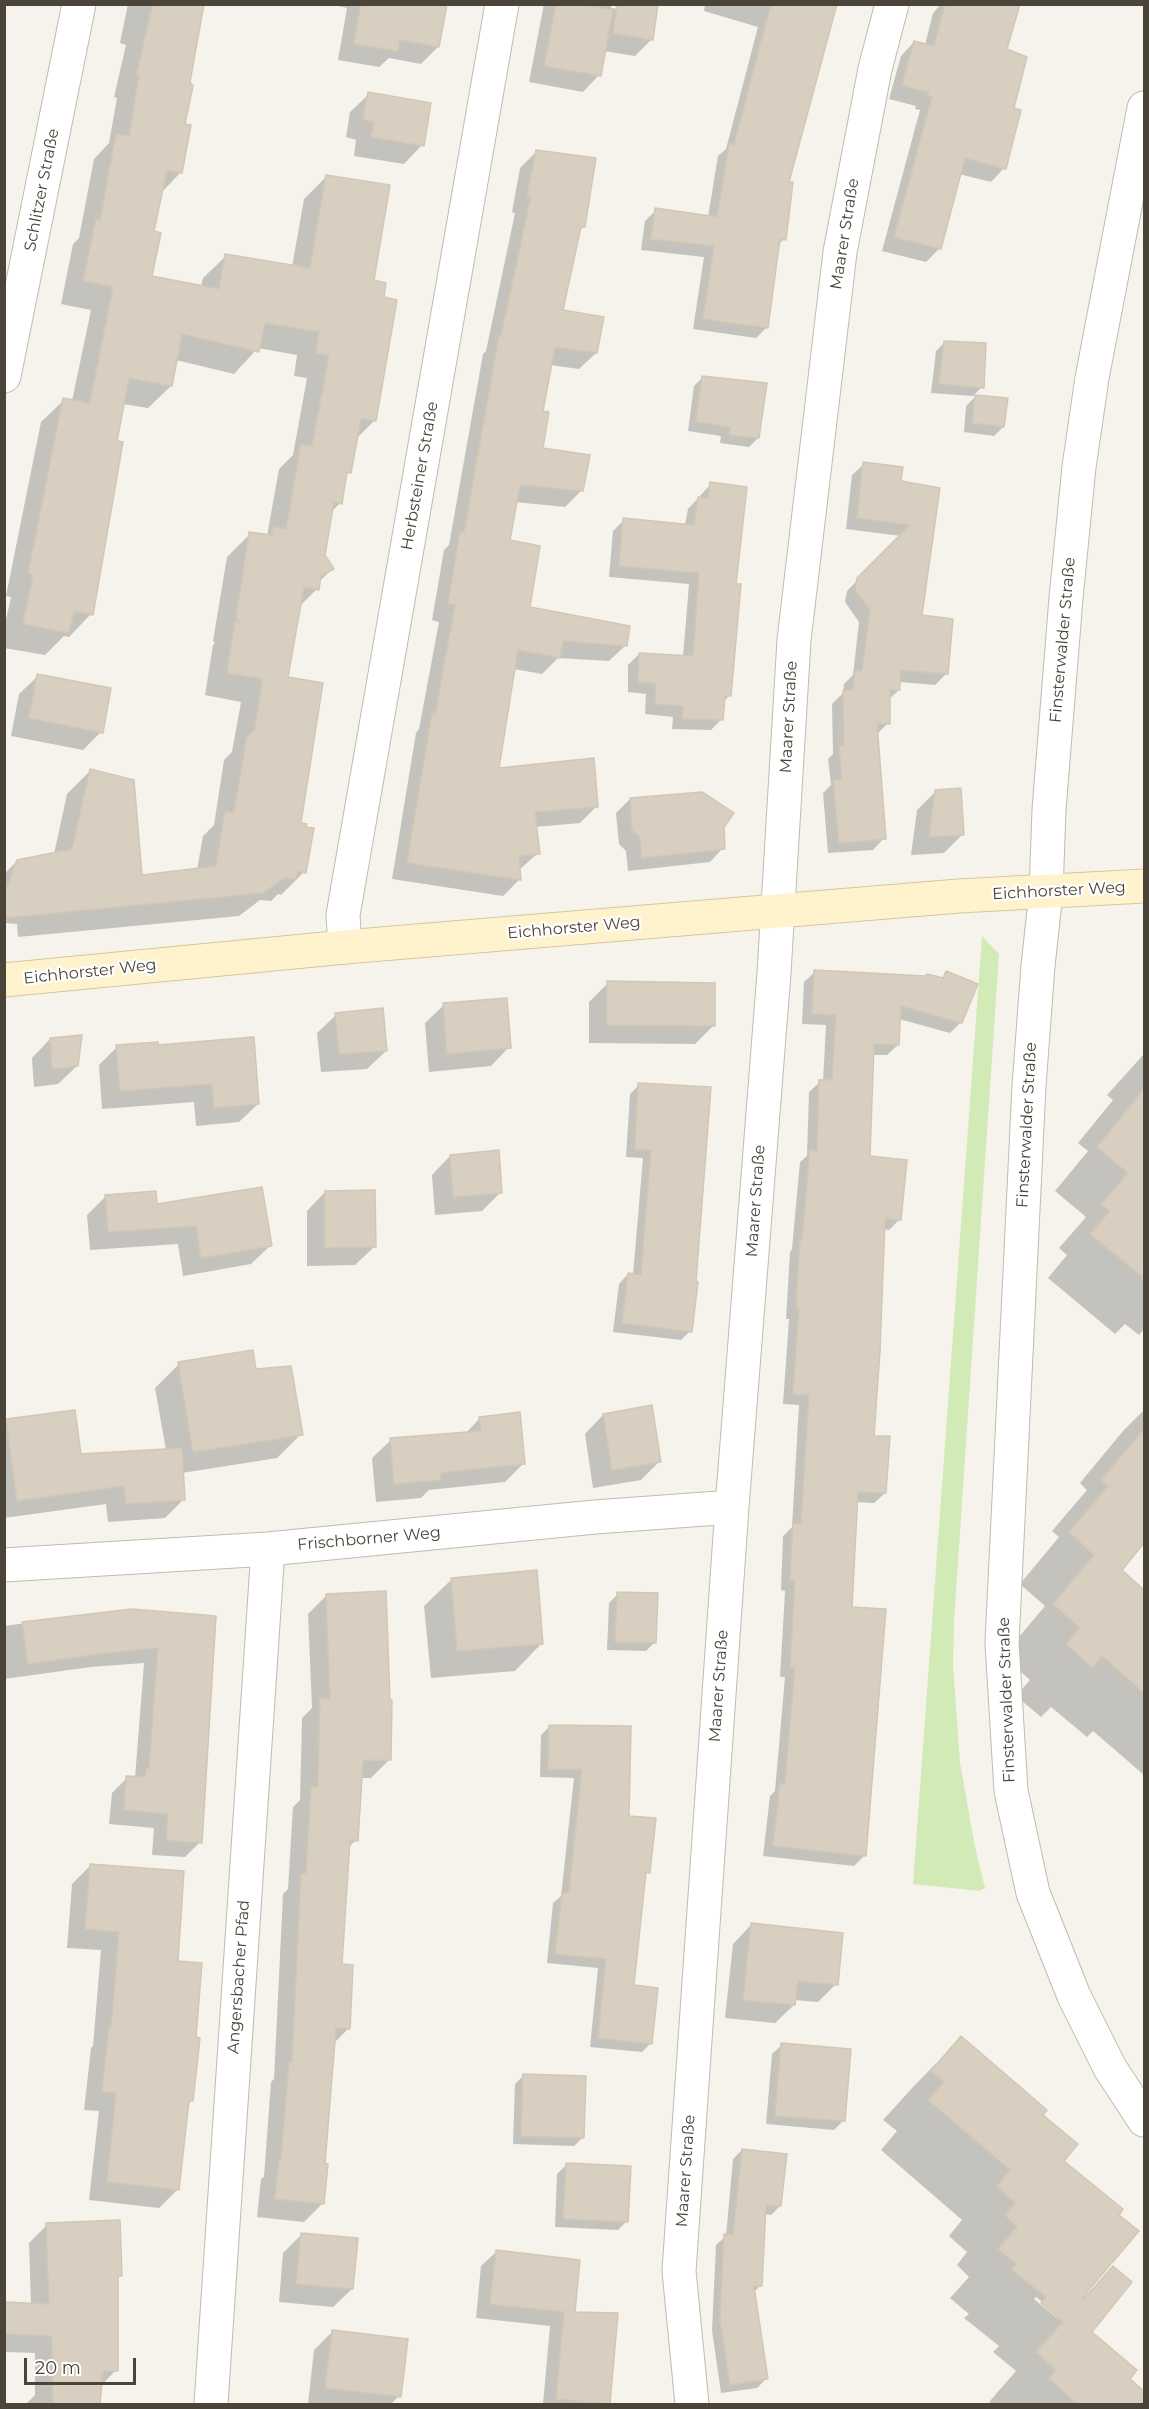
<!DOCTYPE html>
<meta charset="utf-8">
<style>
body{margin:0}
#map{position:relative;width:1149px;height:2409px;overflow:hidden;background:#f6f3ec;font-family:Montserrat,sans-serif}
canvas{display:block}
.frame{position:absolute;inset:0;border:6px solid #4b4439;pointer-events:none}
.scale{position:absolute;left:24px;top:2358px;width:112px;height:27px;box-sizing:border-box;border:3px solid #4b4439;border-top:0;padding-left:8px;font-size:18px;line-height:21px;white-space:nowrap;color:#4b4439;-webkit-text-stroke:4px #fff;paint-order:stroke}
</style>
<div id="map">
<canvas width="1149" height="2409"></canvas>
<div class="frame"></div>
<div class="scale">20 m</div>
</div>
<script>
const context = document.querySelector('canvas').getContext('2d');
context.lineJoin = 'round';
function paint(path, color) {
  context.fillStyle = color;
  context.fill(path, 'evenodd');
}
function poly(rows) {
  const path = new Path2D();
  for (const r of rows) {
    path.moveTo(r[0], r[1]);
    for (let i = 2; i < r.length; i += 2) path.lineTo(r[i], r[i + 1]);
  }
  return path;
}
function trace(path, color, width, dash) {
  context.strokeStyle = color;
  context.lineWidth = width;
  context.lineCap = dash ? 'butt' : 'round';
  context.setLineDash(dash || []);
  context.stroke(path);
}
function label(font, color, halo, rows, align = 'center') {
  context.font = font + ' Montserrat,sans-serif';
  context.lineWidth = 4.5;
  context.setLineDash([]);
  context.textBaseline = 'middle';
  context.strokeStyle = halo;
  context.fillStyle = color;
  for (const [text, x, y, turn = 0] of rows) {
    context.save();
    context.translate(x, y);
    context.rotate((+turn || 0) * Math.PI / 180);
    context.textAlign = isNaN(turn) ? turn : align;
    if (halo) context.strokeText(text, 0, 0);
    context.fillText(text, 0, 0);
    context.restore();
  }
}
const green = poly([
 [982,936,999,954,954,1621,953,1665,960,1763,975,1847,985,1888,979,1891,913,1884]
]);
const shadow = poly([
 [128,4,189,4,181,172,161,193,153,233,150,277,201,287,203,278,226,256,292,267,304,199,327,176,372,281,374,421,355,440,349,472,345,477,340,503,330,513,323,556,332,569,318,583,317,589,299,607,287,679,304,872,281,895,278,894,271,901,260,900,239,916,18,937,17,924,4,923,4,874,17,861,54,854,67,794,90,771,140,877,197,870,203,836,214,825,224,760,232,752,241,702,205,695,213,645,215,643,213,641,227,557,250,534,267,536,279,469,293,455,307,378,294,376,297,355,258,348,234,374,176,360,171,386,148,408,123,404,91,614,69,637,64,636,45,655,4,648,4,629,11,597,6,596,41,422,64,400,72,401,91,310,61,304,73,244,79,238,94,159,109,143,117,98,114,97,126,45,120,43],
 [329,4,446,4,438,47,421,64,389,58,379,67,338,60,347,8],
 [544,4,611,4,611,8,655,14,652,39,635,56,604,51,599,75,583,92,529,82],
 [705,4,835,4,787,183,784,239,778,245,767,327,756,338,693,329,704,257,641,250,645,221,656,210,708,217,718,156,726,149,758,27,704,11],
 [941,4,1018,4,1006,50,1012,109,1004,168,991,182,959,174,940,248,926,262,882,251,920,110,915,109,916,106,889,99,901,56,914,42,925,45,933,13],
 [369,94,422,145,404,164,354,156,356,140,346,137,350,112],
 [537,151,583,227,579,231,561,311,596,353,579,369,550,365,541,412,542,449,582,490,565,507,515,502,508,542,528,609,626,645,609,661,558,658,542,674,514,669,497,769,597,806,580,823,535,827,538,853,519,870,520,879,503,896,392,879,416,733,419,729,439,622,432,620,444,550,449,545,483,354,486,351,515,213,512,212,520,168],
 [945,342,982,387,973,396,931,393,936,351],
 [703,377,758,438,749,447,720,443,721,436,688,431,694,386],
 [975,397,1003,427,994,436,964,432,966,406],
 [864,464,900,483,939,489,920,617,946,674,935,685,899,682,899,690,888,700,888,723,876,735,884,838,873,850,828,853,823,793,831,785,828,759,833,754,832,704,843,693,844,684,853,675,859,622,845,602,847,591,901,536,846,529,852,475],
 [711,484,734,585,730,695,723,702,722,719,711,730,672,729,673,717,645,714,646,694,628,692,628,665,639,654,683,657,689,584,609,577,613,531,624,520,685,525,688,509],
 [38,676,101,732,83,750,11,736,19,694],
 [936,791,963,834,944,853,911,855,917,810],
 [630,799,722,826,723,848,710,862,628,871,626,851,619,844,616,813],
 [815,972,941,979,946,973,961,1022,950,1033,899,1019,898,1045,887,1055,872,1055,869,1157,900,1219,889,1230,883,1229,872,1437,885,1493,874,1503,856,1502,851,1608,864,1856,854,1866,763,1856,770,1796,775,1791,785,1677,780,1677,785,1591,781,1590,783,1536,792,1527,799,1405,783,1404,789,1319,786,1319,790,1252,792,1249,800,1162,807,1156,809,1092,820,1082,823,1082,826,1025,802,1024,804,982],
 [608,983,713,1026,695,1044,589,1043,589,1002],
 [444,1005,509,1047,491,1066,429,1072,425,1023],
 [336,1015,386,1051,367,1069,321,1072,317,1033],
 [50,1039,77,1066,58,1084,34,1087,32,1058],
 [117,1047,157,1047,258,1104,239,1122,196,1126,194,1102,102,1109,99,1065],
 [1144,1054,1144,1329,1139,1335,1125,1324,1115,1334,1048,1278,1067,1255,1059,1248,1086,1217,1055,1191,1088,1151,1078,1143,1113,1100,1107,1095],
 [639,1085,690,1331,681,1340,613,1332,619,1284,628,1274,633,1275,643,1158,626,1157,630,1094],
 [450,1156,501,1192,482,1211,435,1215,432,1175],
 [325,1192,374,1247,355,1265,307,1266,307,1211],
 [106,1196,155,1206,270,1246,251,1264,183,1276,178,1244,90,1250,87,1215],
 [179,1364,254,1371,301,1434,277,1458,182,1473,183,1500,165,1518,108,1522,106,1504,4,1518,4,1423,7,1420,79,1456,166,1450,155,1388],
 [1144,1410,1144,1540,1120,1570,1144,1592,1144,1775,1093,1731,1087,1737,1051,1707,1041,1717,1016,1696,1030,1680,1003,1656,1045,1606,1020,1584,1059,1537,1052,1531,1087,1490,1080,1483,1123,1431],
 [603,1415,660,1461,641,1480,593,1488,585,1434],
 [480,1418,524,1463,505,1482,429,1490,421,1498,376,1502,372,1458,391,1440,465,1434],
 [452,1579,542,1643,515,1671,431,1678,424,1606],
 [618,1594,655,1642,646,1651,607,1650,609,1603],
 [327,1595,389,1760,371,1778,361,1778,356,1840,348,1848,340,1965,348,2029,333,2044,323,2165,323,2203,304,2222,257,2217,261,2179,264,2177,271,2082,274,2079,283,1894,288,1889,293,1807,300,1800,302,1718,312,1708,308,1614],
 [109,1612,214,1617,200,1842,185,1857,152,1855,154,1828,109,1824,112,1793,127,1778,135,1778,144,1663,91,1667,4,1679,4,1626],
 [550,1726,627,1817,648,1872,644,1877,632,1987,651,2043,642,2052,590,2047,598,1968,547,1963,553,1903,561,1896,574,1778,540,1777,541,1735],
 [90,1866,176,1963,191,2101,187,2105,178,2189,159,2208,89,2200,99,2111,84,2110,91,2048,93,2046,101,1950,67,1948,72,1884],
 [751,1925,836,1984,818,2002,794,2000,794,2005,775,2023,725,2018,733,1944],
 [961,2038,1041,2115,1061,2161,1082,2295,1084,2297,1113,2268,1089,2332,1128,2379,1144,2393,1144,2404,992,2404,989,2402,1016,2371,993,2352,999,2346,964,2318,969,2314,950,2298,969,2277,957,2265,967,2252,949,2236,962,2220,881,2150,897,2131,883,2120,913,2087],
 [1036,2297,1060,2317,1058,2319,1034,2299],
 [782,2045,843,2121,834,2130,766,2124,772,2054],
 [524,2075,583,2137,574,2146,513,2144,515,2084],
 [742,2150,780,2206,771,2215,764,2214,761,2285,753,2293,766,2379,757,2388,721,2393,712,2330,716,2245,726,2236,733,2159],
 [566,2165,627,2221,618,2230,555,2227,557,2174],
 [47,2225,121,2275,116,2280,116,2370,100,2387,99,2404,26,2404,35,2395,35,2353,4,2352,4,2303,31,2305,29,2243],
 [302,2234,352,2289,333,2307,279,2302,283,2253],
 [496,2252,573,2313,607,2404,543,2404,550,2326,476,2318,481,2266],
 [333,2331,399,2396,391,2404,308,2404,314,2350]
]);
const building = poly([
 [153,4,204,4,190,82,193,86,185,124,191,125,182,173,167,170,154,231,161,233,152,276,219,289,225,254,310,268,326,175,390,185,374,280,386,283,384,297,397,300,376,421,361,419,351,473,347,472,342,504,334,502,325,555,334,569,321,576,319,590,304,587,288,677,323,683,301,823,307,824,305,827,314,828,306,873,298,871,296,879,284,878,263,893,4,918,4,895,17,860,72,849,90,769,134,780,142,875,216,866,225,811,234,813,247,736,254,731,263,679,227,673,235,621,240,622,236,618,249,532,272,535,273,527,286,529,301,444,312,446,329,356,316,353,319,332,265,323,259,352,182,334,172,386,129,378,117,441,123,442,93,615,74,611,69,633,23,624,33,575,28,574,63,398,90,403,113,287,83,281,96,219,100,220,116,134,129,136,139,75,136,75,153,4],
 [361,4,447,4,439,47,400,40,398,51,354,44,361,4],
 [556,4,580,4,613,10,601,76,544,66,556,4],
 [617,4,658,4,653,40,613,33,617,4],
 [771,4,837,4,789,182,793,182,786,240,780,239,768,328,703,319,714,246,651,239,655,208,717,217,729,144,734,145,771,4],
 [945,4,1020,4,1007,49,1027,57,1014,108,1021,110,1006,169,965,158,941,249,894,237,932,97,927,96,929,93,902,85,914,41,934,46,945,4],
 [368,92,431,103,424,146,371,137,374,122,363,119,368,92],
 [536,150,596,158,585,227,581,227,563,310,604,317,597,353,555,347,543,411,549,412,543,448,590,455,583,491,520,485,510,540,540,546,530,607,630,626,627,646,563,641,560,658,518,650,499,768,594,758,598,807,535,812,540,854,519,856,521,880,407,863,432,714,435,715,455,605,448,604,460,532,464,533,499,336,501,336,531,196,527,196,536,150],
 [944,341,986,343,984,388,939,384,944,341],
 [702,376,767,383,759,438,729,435,730,427,696,422,702,376],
 [975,395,1008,398,1004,427,972,423,975,395],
 [863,462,903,467,901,481,940,488,922,615,953,619,948,674,900,670,900,690,890,690,890,724,877,723,886,839,839,843,833,780,842,779,839,746,844,746,843,691,853,690,855,671,862,671,870,610,855,590,857,578,910,525,857,518,863,462],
 [710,482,747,487,736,584,741,584,731,696,725,696,723,720,682,719,683,706,655,704,656,683,638,682,639,653,693,656,699,573,619,566,623,518,694,525,698,497,708,498,710,482],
 [37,674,111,688,103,733,29,718,37,674],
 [961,788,964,835,929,837,935,790,961,788],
 [702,792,734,813,724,827,725,849,642,858,640,837,632,830,630,798,702,792],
 [814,970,926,976,927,974,943,978,946,971,978,984,962,1023,901,1006,899,1045,874,1044,870,1156,907,1160,901,1220,885,1219,880,1351,874,1436,890,1436,886,1493,858,1492,852,1607,886,1609,866,1856,773,1846,780,1784,785,1785,795,1667,790,1667,795,1581,790,1580,793,1524,801,1524,809,1395,793,1394,799,1309,796,1309,800,1240,802,1240,810,1150,817,1151,819,1080,832,1080,836,1015,812,1014,814,970],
 [607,981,715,983,715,1026,607,1025,607,981],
 [507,998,511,1048,447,1054,443,1003,507,998],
 [383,1008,387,1051,339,1054,335,1013,383,1008],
 [82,1035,78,1066,52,1069,50,1038,82,1035],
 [254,1037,259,1104,214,1108,212,1084,120,1091,116,1045,158,1042,158,1045,254,1037],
 [638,1083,711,1087,696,1281,698,1282,692,1332,622,1323,628,1273,641,1275,651,1150,635,1149,638,1083],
 [1144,1089,1144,1278,1090,1234,1110,1211,1101,1204,1128,1173,1097,1147,1144,1089],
 [499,1150,502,1193,453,1197,450,1155,499,1150],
 [262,1187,272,1246,201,1258,196,1226,108,1232,105,1195,156,1191,157,1204,262,1187],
 [375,1190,376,1247,325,1248,325,1191,375,1190],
 [253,1350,256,1369,291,1366,303,1435,193,1452,178,1362,253,1350],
 [652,1405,661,1462,612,1470,603,1414,652,1405],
 [75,1410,81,1454,182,1448,185,1500,126,1504,124,1486,17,1501,6,1419,75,1410],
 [520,1412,525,1464,440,1473,441,1480,394,1484,390,1438,481,1431,479,1417,520,1412],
 [1144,1429,1144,1543,1122,1570,1144,1590,1144,1693,1102,1656,1092,1668,1066,1644,1080,1628,1053,1604,1094,1555,1069,1532,1108,1486,1101,1480,1144,1429],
 [537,1570,543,1644,457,1651,451,1578,537,1570],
 [386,1591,390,1700,392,1700,391,1760,363,1760,358,1841,350,1840,342,1964,353,1965,350,2029,336,2028,325,2164,328,2164,324,2204,275,2199,279,2159,281,2160,289,2062,292,2062,301,1874,306,1874,311,1787,318,1787,320,1698,330,1699,326,1594,386,1591],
 [617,1592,658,1593,656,1643,615,1642,617,1592],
 [132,1609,216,1616,202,1843,166,1840,168,1814,124,1810,126,1776,145,1777,146,1768,149,1768,158,1648,107,1653,28,1664,22,1622,132,1609],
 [549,1725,631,1726,629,1816,656,1818,650,1873,646,1872,634,1985,658,1988,652,2044,598,2038,606,1959,555,1954,562,1893,569,1893,582,1769,548,1769,549,1725],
 [90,1864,184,1871,178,1961,202,1963,196,2037,200,2038,193,2101,189,2101,179,2190,107,2182,116,2093,102,2092,109,2028,111,2028,119,1932,85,1929,90,1864],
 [751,1923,843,1933,838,1985,798,1981,795,2005,743,2000,751,1923],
 [961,2036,1047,2110,1043,2115,1078,2144,1064,2161,1123,2209,1119,2215,1139,2231,1082,2298,1084,2299,1113,2266,1132,2282,1092,2332,1137,2370,1130,2379,1144,2391,1144,2404,1077,2404,1049,2378,1056,2370,1036,2352,1063,2322,1041,2303,1046,2297,1011,2269,1016,2264,998,2249,1017,2227,1005,2215,1015,2203,997,2186,1010,2170,928,2100,944,2082,931,2071,961,2036],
 [781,2043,851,2049,845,2121,775,2116,781,2043],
 [523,2074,586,2076,584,2138,521,2136,523,2074],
 [742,2149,787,2154,781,2206,766,2205,762,2286,754,2286,768,2379,730,2385,720,2320,724,2234,733,2235,742,2149],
 [566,2163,631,2166,628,2222,563,2219,566,2163],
 [120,2220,122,2276,118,2276,118,2371,103,2371,100,2404,53,2404,52,2336,4,2334,4,2302,49,2304,46,2223,120,2220],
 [301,2233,358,2238,353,2289,296,2284,301,2233],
 [496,2250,580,2260,575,2312,618,2313,610,2404,556,2399,564,2312,490,2304,496,2250],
 [332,2330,408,2339,401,2397,325,2388,332,2330]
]);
const minor = poly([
 [4,376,79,4],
 [345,947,343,915,502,4],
 [4,1565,268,1549,595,1517,732,1507],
 [211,2404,268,1549],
 [692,2404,679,2271,732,1507,774,973,794,640,840,252,875,69,892,4]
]);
const tertiary = poly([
 [1144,108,1092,378,1079,467,1066,598,1049,810,1046,892,1038,966,1029,1086,1002,1643,1011,1791,1033,1893,1074,1996,1110,2068,1144,2120]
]);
const secondary = poly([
 [4,980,345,947,777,911,959,896,1144,886]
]);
const streetNames = [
 ["Schlitzer Straße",42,190,-79],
 ["Maarer Straße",845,234,-81],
 ["Herbsteiner Straße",420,476,-80],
 ["Finsterwalder Straße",1063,640,-85],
 ["Maarer Straße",789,717,-87],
 ["Eichhorster Weg",1059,891,-3],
 ["Eichhorster Weg",574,928,-5],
 ["Eichhorster Weg",90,972,-6],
 ["Finsterwalder Straße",1027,1125,-87],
 ["Maarer Straße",756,1201,-86],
 ["Frischborner Weg",369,1539,-5],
 ["Maarer Straße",719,1686,-86],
 ["Finsterwalder Straße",1007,1700,-92],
 ["Angersbacher Pfad",239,1977,-86],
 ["Maarer Straße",686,2171,-86]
];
paint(green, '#d2eab5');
paint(shadow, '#0003');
paint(building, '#d8cfc1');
trace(building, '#d3c7b4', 1.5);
trace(minor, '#c2bbae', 35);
trace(tertiary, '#c2bbae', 35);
trace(secondary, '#d6c79b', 35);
trace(minor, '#fff', 33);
trace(tertiary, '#fff', 33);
trace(secondary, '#fff3cd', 33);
label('16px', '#4b4439', '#fff', streetNames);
</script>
